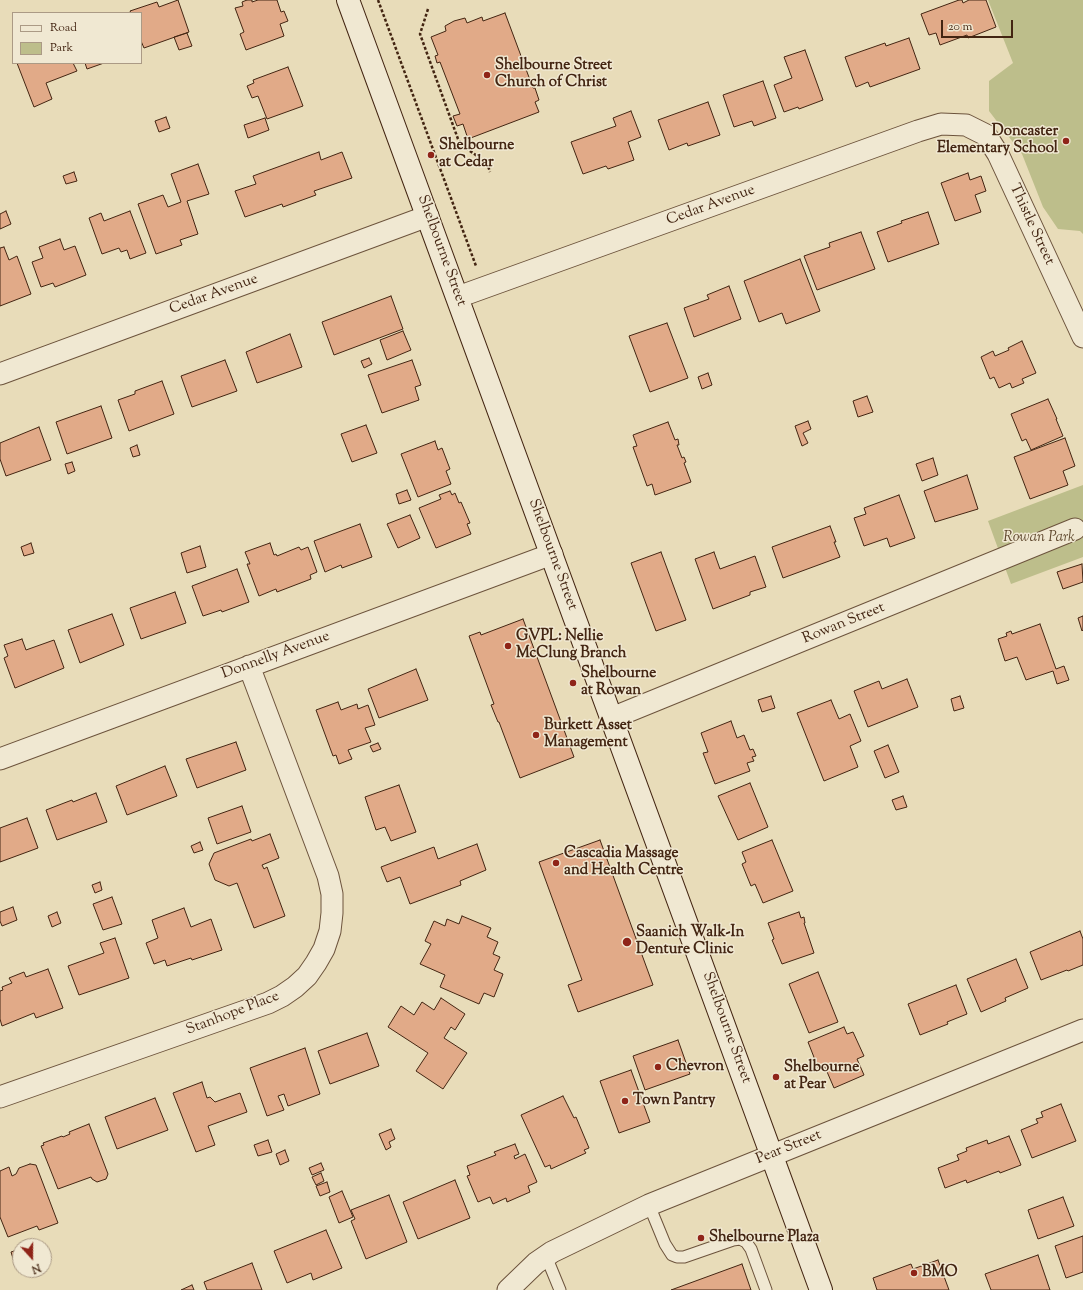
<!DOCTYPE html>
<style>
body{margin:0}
#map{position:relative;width:1083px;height:1290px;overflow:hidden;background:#e8dcb9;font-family:"Sorts Mill Goudy",serif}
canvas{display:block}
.legend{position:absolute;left:12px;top:12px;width:130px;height:52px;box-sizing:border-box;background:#f0e8d2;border:1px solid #ab9a85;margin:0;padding:5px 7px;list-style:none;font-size:12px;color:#432512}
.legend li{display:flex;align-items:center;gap:8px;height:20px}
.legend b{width:20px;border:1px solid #ab9a85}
.north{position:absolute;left:12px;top:1238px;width:40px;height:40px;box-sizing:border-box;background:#f0e8d2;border:1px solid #ab9a85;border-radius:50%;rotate:159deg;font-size:11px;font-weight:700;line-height:16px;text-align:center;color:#432512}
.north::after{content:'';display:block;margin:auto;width:14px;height:18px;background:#8f2418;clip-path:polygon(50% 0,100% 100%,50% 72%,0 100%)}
.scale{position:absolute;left:941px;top:20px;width:72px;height:18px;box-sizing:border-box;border:2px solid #432512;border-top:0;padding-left:5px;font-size:12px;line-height:14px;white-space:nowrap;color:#432512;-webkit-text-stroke:3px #f0e8d2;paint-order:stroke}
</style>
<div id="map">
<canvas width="1083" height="1290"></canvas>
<ul class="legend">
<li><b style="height:5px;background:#f0e8d2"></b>Road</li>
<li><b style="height:11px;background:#bdbe8b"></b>Park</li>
</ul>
<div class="north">N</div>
<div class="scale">20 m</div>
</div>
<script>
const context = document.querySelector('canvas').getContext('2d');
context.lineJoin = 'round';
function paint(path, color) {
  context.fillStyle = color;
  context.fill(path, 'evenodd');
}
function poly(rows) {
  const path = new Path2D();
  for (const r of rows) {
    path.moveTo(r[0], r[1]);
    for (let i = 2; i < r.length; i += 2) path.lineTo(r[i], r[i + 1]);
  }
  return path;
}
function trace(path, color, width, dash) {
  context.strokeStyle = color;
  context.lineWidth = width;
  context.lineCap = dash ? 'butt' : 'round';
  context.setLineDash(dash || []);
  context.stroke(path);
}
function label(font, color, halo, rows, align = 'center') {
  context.font = font + ' "Sorts Mill Goudy",serif';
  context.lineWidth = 3;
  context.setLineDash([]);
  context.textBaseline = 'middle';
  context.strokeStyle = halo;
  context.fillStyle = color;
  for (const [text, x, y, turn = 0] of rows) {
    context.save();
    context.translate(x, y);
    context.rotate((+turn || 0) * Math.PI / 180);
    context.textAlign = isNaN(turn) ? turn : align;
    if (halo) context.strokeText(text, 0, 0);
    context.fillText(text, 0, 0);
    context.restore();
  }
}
const green = poly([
 [988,0,1083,0,1083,234,1080,231,1058,229,1043,207,1022,154,989,111,989,81,1013,63],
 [1083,485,1083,557,1011,584,988,521]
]);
const building = poly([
 [178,0,189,32,144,48,141,41,141,13,131,13,130,11,157,2,159,7,178,0],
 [247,0,252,0,252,2,258,0,277,0,281,12,284,11,288,21,280,24,284,36,246,50,240,34,244,32,235,8,243,6,242,2,247,0],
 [959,0,962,0,963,3,969,0,986,0,996,27,968,38,967,35,940,45,936,33,929,35,921,14,959,0],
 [505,13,533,88,535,88,539,100,535,102,539,112,468,139,463,124,457,126,453,116,460,114,440,62,437,63,435,56,438,55,431,37,446,31,445,26,454,21,465,18,467,23,482,17,483,21,505,13],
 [187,33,192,46,179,50,174,37,187,33],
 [909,38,920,69,870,87,868,82,856,87,845,57,885,43,886,46,909,38],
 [805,50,823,100,799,109,798,107,784,112,774,85,792,78,784,57,805,50],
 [17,63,73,63,77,71,46,83,52,99,34,107,17,63],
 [85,63,104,63,87,69,85,63],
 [288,67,303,106,267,119,258,96,252,98,247,86,254,83,253,80,288,67],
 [763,81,776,118,754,126,752,121,734,127,723,95,763,81],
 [708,102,720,135,688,146,687,143,669,150,658,120,708,102],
 [631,111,641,137,628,142,634,160,608,169,606,166,583,174,571,142,616,126,613,118,631,111],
 [166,117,170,128,159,132,155,121,166,117],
 [265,118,269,130,248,138,244,125,265,118],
 [319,152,321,160,342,152,352,178,314,191,316,195,283,207,282,204,245,217,235,191,256,184,253,176,319,152],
 [198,164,209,194,187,201,198,234,180,240,182,245,156,254,138,204,163,195,168,207,181,202,171,174,198,164],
 [74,172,77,181,66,184,63,176,74,172],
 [968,173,970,180,981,176,986,191,975,195,981,212,955,221,941,183,968,173],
 [6,211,11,224,0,229,0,214,6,211],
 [130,211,146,253,130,259,127,250,121,252,119,248,102,254,89,218,101,213,104,221,130,211],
 [928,212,939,244,888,262,877,232,902,223,901,221,928,212],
 [861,232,875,269,817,290,804,256,830,247,829,243,861,232],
 [60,239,64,250,75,246,86,275,55,287,53,283,41,287,32,262,43,258,39,247,60,239],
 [4,247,9,260,17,256,31,294,0,306,0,248,4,247],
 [800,259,820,311,786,324,782,313,759,322,744,281,800,259],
 [729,286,741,319,694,337,684,308,709,299,707,295,729,286],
 [391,296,403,329,334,355,322,322,391,296],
 [667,323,688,378,650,392,629,336,667,323],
 [403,331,411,350,387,360,380,340,403,331],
 [290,334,302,367,257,383,246,352,290,334],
 [1022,341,1036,373,1022,379,1024,383,1012,388,1010,383,999,388,994,377,990,379,981,357,993,351,995,356,1009,350,1008,348,1022,341],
 [369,358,372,364,364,368,361,361,369,358],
 [225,360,237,391,192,407,181,376,225,360],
 [412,360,421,385,415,387,419,400,382,413,368,375,412,360],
 [708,373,712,385,702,389,698,377,708,373],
 [162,381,174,414,129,431,118,400,135,394,135,391,162,381],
 [867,396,873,412,858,417,853,401,867,396],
 [1048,399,1057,419,1056,419,1063,436,1031,450,1026,439,1022,441,1011,414,1048,399],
 [101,406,112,438,67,454,56,422,101,406],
 [808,421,811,429,803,433,808,443,802,446,795,426,808,421],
 [668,422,675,440,678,439,679,445,677,445,682,458,684,457,686,462,684,463,691,482,655,495,652,484,647,486,633,447,637,446,633,435,668,422],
 [366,425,377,453,352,462,341,434,366,425],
 [39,427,51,460,6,476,0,459,0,443,39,427],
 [1065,438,1075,466,1063,471,1068,485,1030,499,1014,457,1065,438],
 [435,441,438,450,442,448,450,469,446,471,451,484,418,497,401,454,435,441],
 [137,445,140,455,133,457,130,448,137,445],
 [933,458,938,475,922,481,916,464,933,458],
 [72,462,75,471,68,474,65,464,72,462],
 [967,475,978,509,935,522,924,491,967,475],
 [407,490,411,500,399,504,396,494,407,490],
 [450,491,452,495,455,493,459,503,461,502,470,523,467,524,471,534,436,548,419,508,441,499,439,495,450,491],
 [899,495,915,538,890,547,887,538,864,546,854,518,866,514,864,508,899,495],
 [410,515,420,538,398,548,387,524,410,515],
 [360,524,372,557,342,568,341,565,325,572,314,541,360,524],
 [830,526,836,542,834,542,840,557,783,578,772,547,830,526],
 [31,543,34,553,24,556,21,547,31,543],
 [270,543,274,555,276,554,277,556,299,547,301,550,308,547,317,572,310,575,311,579,277,592,276,589,259,596,247,564,250,564,245,552,270,543],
 [200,546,206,567,187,573,181,553,200,546],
 [661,552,686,620,656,631,631,563,661,552],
 [714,552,720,569,755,556,766,587,750,592,750,595,713,609,695,559,714,552],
 [1082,564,1083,582,1063,589,1057,572,1082,564],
 [237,569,249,602,222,612,221,610,203,616,192,586,237,569],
 [175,592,186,623,141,639,130,608,175,592],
 [112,614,124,645,80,663,68,630,112,614],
 [1083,616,1083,630,1082,631,1078,618,1083,616],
 [523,619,574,757,520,778,499,722,498,722,491,705,494,704,469,636,480,632,481,635,523,619],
 [1040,624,1056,669,1064,666,1069,680,1057,684,1053,671,1026,680,1017,657,1005,661,998,639,1007,636,1006,633,1011,631,1012,634,1040,624],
 [22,639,26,650,54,640,64,668,15,688,4,658,8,656,4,645,22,639],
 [416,669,428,700,379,718,368,689,416,669],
 [907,679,918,707,868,727,854,691,879,681,882,689,907,679],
 [771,696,775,708,762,712,758,700,771,696],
 [960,696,964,708,954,711,951,699,960,696],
 [831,700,839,719,850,714,861,741,850,746,858,767,824,781,797,713,831,700],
 [338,702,341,710,357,704,358,709,368,705,375,725,365,728,371,742,348,750,352,759,339,764,336,755,333,756,316,710,338,702],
 [731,721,737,738,744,735,750,750,753,749,756,756,752,757,754,761,747,763,750,771,715,784,703,753,708,752,701,733,731,721],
 [236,742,246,770,197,788,186,759,236,742],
 [378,743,381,749,373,752,370,746,378,743],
 [888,745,899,772,885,778,874,751,888,745],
 [165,766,177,796,127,815,116,786,165,766],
 [750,783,768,827,738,840,718,796,750,783],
 [399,785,416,832,391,841,385,827,376,830,365,797,399,785],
 [96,793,107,822,57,840,46,810,72,800,73,802,96,793],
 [903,796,907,807,896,810,892,800,903,796],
 [242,806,251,832,217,844,208,818,242,806],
 [27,818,38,848,0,862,0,828,27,818],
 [270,834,279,858,262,865,264,869,267,867,285,916,254,928,237,883,229,886,215,880,209,864,214,853,251,839,252,841,270,834],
 [600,840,653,985,578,1012,568,985,582,980,539,862,600,840],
 [772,840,793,891,763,903,755,884,751,886,742,864,746,862,742,852,772,840],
 [200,842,203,850,194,853,191,846,200,842],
 [477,844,486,870,460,881,461,885,410,904,400,877,387,882,381,867,434,847,438,859,477,844],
 [100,882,102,890,95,893,92,885,100,882],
 [112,897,122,924,103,930,93,904,112,897],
 [13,907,17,920,2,926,0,921,0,912,13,907],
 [184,908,191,927,211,919,222,950,192,960,191,958,167,966,165,960,154,964,146,943,158,938,152,920,184,908],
 [57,912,61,923,52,927,48,916,57,912],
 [799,912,801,918,804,917,805,923,804,923,814,953,782,964,772,940,774,939,768,923,799,912],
 [462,916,491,928,487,937,498,942,493,954,500,957,494,970,503,974,494,997,484,993,479,1004,440,987,445,975,420,964,431,944,425,941,434,921,445,926,447,919,459,924,462,916],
 [1080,931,1083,939,1083,965,1068,971,1067,970,1041,980,1030,952,1080,931],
 [115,938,129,978,79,995,68,966,104,953,100,943,115,938],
 [1016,959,1028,988,1005,998,1006,1001,981,1012,967,979,1016,959],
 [48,969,63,1008,36,1018,34,1013,2,1026,0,1019,0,991,3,990,2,987,12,983,9,978,24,972,26,977,48,969],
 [818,972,838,1022,809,1033,789,984,818,972],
 [956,985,967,1014,947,1022,948,1024,920,1035,908,1004,956,985],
 [441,998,465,1014,455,1030,451,1027,444,1038,467,1053,443,1089,416,1071,428,1053,388,1027,401,1006,414,1015,422,1002,434,1010,441,998],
 [844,1027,847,1034,853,1032,864,1056,857,1059,864,1075,834,1088,825,1067,819,1070,808,1042,844,1027],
 [367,1033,379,1066,330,1084,318,1051,367,1033],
 [678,1040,690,1074,645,1090,633,1056,678,1040],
 [305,1048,320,1094,288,1106,284,1094,278,1096,284,1110,267,1116,250,1068,305,1048],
 [631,1070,650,1122,619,1133,600,1081,631,1070],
 [202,1082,207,1098,210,1097,215,1102,240,1093,247,1112,208,1126,215,1145,196,1152,173,1093,202,1082],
 [563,1096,574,1118,576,1117,589,1148,584,1150,586,1153,551,1169,550,1165,545,1167,521,1115,563,1096],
 [155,1098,168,1130,117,1149,105,1117,155,1098],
 [1061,1104,1076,1141,1032,1158,1021,1130,1038,1123,1036,1119,1043,1117,1041,1112,1061,1104],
 [89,1124,108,1174,106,1179,97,1182,92,1179,91,1177,58,1189,41,1146,44,1145,43,1143,62,1136,63,1137,70,1134,69,1132,89,1124],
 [391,1129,395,1139,389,1142,391,1147,386,1150,379,1134,391,1129],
 [1009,1136,1021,1165,1000,1173,999,1171,967,1183,966,1180,945,1188,938,1168,959,1160,957,1155,967,1151,966,1148,987,1140,988,1144,1009,1136],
 [268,1140,272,1152,258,1156,254,1145,268,1140],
 [515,1144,519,1154,514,1156,515,1159,525,1154,537,1182,528,1186,530,1192,507,1202,506,1198,493,1204,490,1197,478,1202,467,1176,470,1175,467,1166,496,1155,494,1152,515,1144],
 [285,1150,289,1161,280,1165,276,1154,285,1150],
 [321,1163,324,1170,312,1175,309,1168,321,1163],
 [30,1164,36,1165,58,1223,39,1230,37,1226,8,1237,0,1217,0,1171,9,1167,12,1176,16,1174,19,1168,30,1164],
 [321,1173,324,1181,316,1185,312,1177,321,1173],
 [455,1180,470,1218,418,1239,403,1202,455,1180],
 [327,1182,330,1192,320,1196,316,1186,327,1182],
 [342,1191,353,1217,339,1223,329,1197,342,1191],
 [389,1195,407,1242,366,1259,351,1221,355,1219,351,1210,389,1195],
 [1063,1197,1074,1226,1038,1239,1028,1210,1063,1197],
 [326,1230,342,1268,313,1280,311,1273,287,1283,274,1251,326,1230],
 [1083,1236,1083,1272,1066,1278,1055,1246,1083,1236],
 [20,1249,20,1263,15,1265,11,1252,20,1249],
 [1038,1255,1050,1290,991,1290,985,1274,1038,1255],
 [938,1260,949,1290,877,1290,873,1278,911,1264,913,1269,938,1260],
 [252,1263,262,1290,207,1290,204,1282,252,1263],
 [742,1264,751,1290,671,1290,742,1264],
 [192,1285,194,1290,181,1290,192,1285]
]);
const path = poly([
 [378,0,476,266],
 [428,9,420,34,458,139,463,146,487,163,490,172]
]);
const service = poly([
 [649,1205,665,1244,672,1255,677,1257,684,1257,733,1240,740,1239,746,1242,751,1249,766,1290],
 [546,1256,560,1290]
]);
const minor = poly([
 [458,297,918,131,941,124,966,125,986,135,998,154,1083,337],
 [0,374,428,216],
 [612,718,1075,529],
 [0,759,552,554],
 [0,1097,268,1003,282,996,295,987,307,976,316,963,324,949,330,931,332,913,332,894,328,876,249,666],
 [508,1290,536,1263,552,1252,649,1205,1083,1030]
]);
const secondary = poly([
 [348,0,821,1290]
]);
const markers = [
 [487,75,4,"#8f2418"],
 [1066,141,4,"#8f2418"],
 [431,155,4,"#8f2418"],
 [508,646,4,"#8f2418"],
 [573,683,4,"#8f2418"],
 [536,735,4,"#8f2418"],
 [556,863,4,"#8f2418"],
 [627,942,5,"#8f2418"],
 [658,1067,4,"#8f2418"],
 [776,1077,4,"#8f2418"],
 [625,1101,4,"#8f2418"],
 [701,1238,4,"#8f2418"],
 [914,1273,4,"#8f2418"]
];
const poiNames = [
 ["Shelbourne Street",495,66],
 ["Church of Christ",495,83],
 ["Doncaster",1058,132,"right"],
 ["Elementary School",1058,149,"right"],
 ["Shelbourne",439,146],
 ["at Cedar",439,163],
 ["GVPL: Nellie",516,637],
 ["McClung Branch",516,654],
 ["Shelbourne",581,674],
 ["at Rowan",581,691],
 ["Burkett Asset",544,726],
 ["Management",544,743],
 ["Cascadia Massage",564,854],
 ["and Health Centre",564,871],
 ["Saanich Walk-In",636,933],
 ["Denture Clinic",636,950],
 ["Chevron",666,1067],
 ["Shelbourne",784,1068],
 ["at Pear",784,1085],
 ["Town Pantry",633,1101],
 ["Shelbourne Plaza",709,1238],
 ["BMO",922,1273]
];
const streetNames = [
 ["Cedar Avenue",711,206,-20],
 ["Thistle Street",1031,225,65],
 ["Shelbourne Street",441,251,70],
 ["Cedar Avenue",214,295,-20],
 ["Shelbourne Street",552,555,70],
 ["Rowan Street",844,624,-22],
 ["Donnelly Avenue",276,656,-20],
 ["Stanhope Place",233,1014,-21],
 ["Shelbourne Street",726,1028,70],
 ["Pear Street",789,1148,-22]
];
const parkNames = [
 ["Rowan Park",1039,538]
];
paint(green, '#bdbe8b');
paint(building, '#e1aa88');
trace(building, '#432512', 1);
trace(service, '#6c533c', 13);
trace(minor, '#6c533c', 23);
trace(secondary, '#432512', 24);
trace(path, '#432512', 2.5, [3, 2]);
trace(service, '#f0e8d2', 11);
trace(minor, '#f0e8d2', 21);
trace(secondary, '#f0e8d2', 22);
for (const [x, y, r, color] of markers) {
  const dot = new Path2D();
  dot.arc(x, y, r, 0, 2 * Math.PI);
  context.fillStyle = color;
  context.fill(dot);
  trace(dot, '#f0e8d2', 1.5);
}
label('bold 15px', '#432512', '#f0e8d2', poiNames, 'left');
label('15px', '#432512', '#f0e8d2', streetNames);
label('italic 15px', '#624b30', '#f0e8d2', parkNames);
</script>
